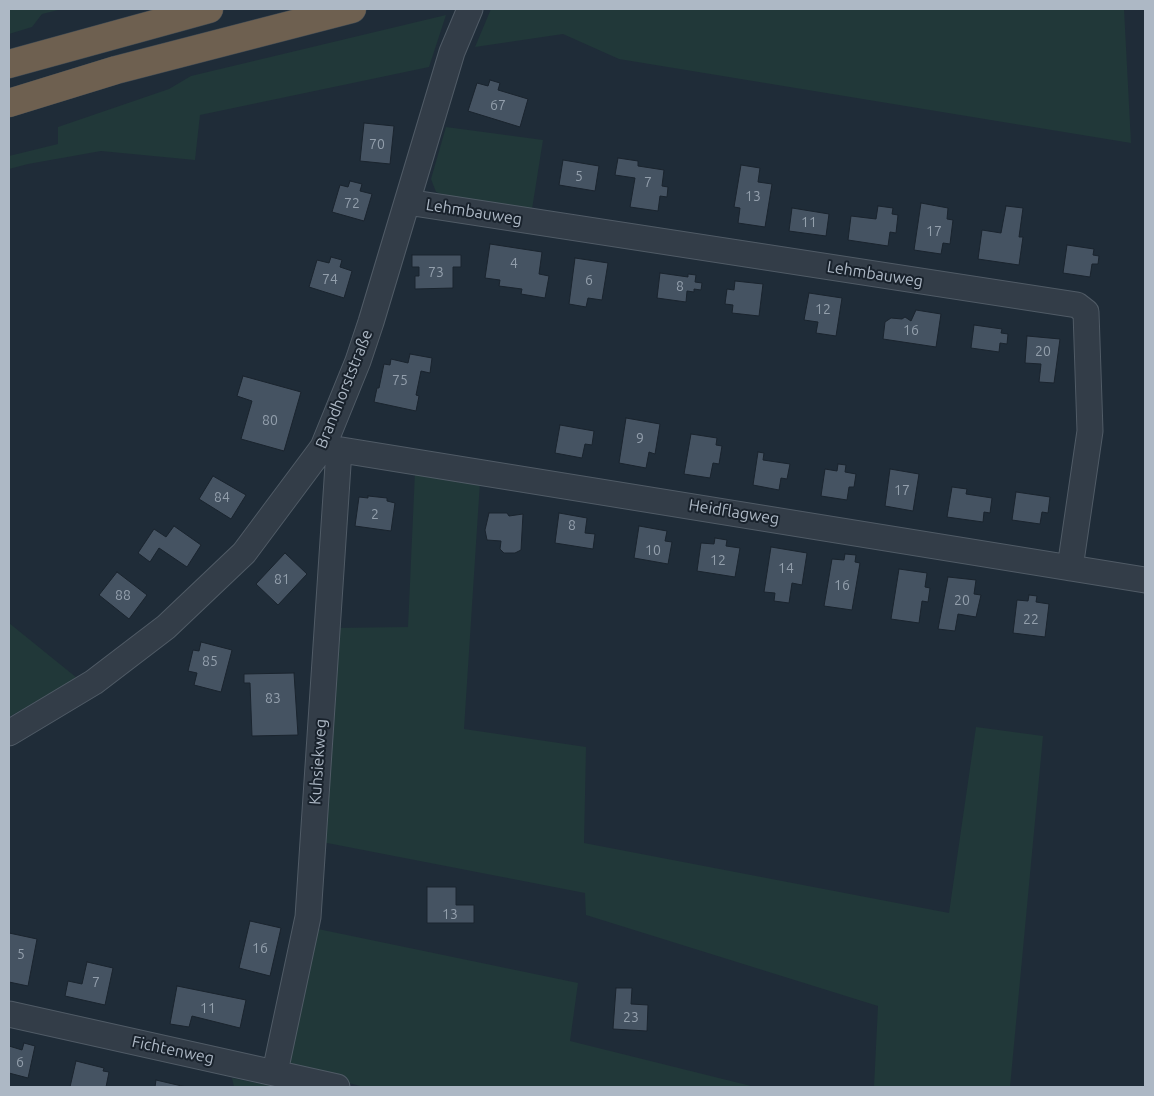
<!DOCTYPE html>
<meta charset="utf-8">
<style>
body{margin:0}
#map{position:relative;width:1154px;height:1096px;overflow:hidden;background:#1f2c38;font-family:Ubuntu,sans-serif}
canvas{display:block}
.frame{position:absolute;inset:0;border:10px solid #adb8c5;pointer-events:none}
</style>
<div id="map">
<canvas width="1154" height="1096"></canvas>
<div class="frame"></div>
</div>
<script>
const context = document.querySelector('canvas').getContext('2d');
context.lineJoin = 'round';
function paint(path, color) {
  context.fillStyle = color;
  context.fill(path, 'evenodd');
}
function poly(rows) {
  const path = new Path2D();
  for (const r of rows) {
    path.moveTo(r[0], r[1]);
    for (let i = 2; i < r.length; i += 2) path.lineTo(r[i], r[i + 1]);
  }
  return path;
}
function trace(path, color, width, dash) {
  context.strokeStyle = color;
  context.lineWidth = width;
  context.lineCap = dash ? 'butt' : 'round';
  context.setLineDash(dash || []);
  context.stroke(path);
}
function label(font, color, halo, rows, align = 'center') {
  context.font = font + ' Ubuntu,sans-serif';
  context.lineWidth = 4;
  context.setLineDash([]);
  context.textBaseline = 'middle';
  context.strokeStyle = halo;
  context.fillStyle = color;
  for (const [text, x, y, turn = 0] of rows) {
    context.save();
    context.translate(x, y);
    context.rotate((+turn || 0) * Math.PI / 180);
    context.textAlign = isNaN(turn) ? turn : align;
    if (halo) context.strokeText(text, 0, 0);
    context.fillText(text, 0, 0);
    context.restore();
  }
}
const green = poly([
 [9,9,62,9,42,14,32,27,9,34],
 [491,9,1124,9,1131,143,619,59,563,34,475,47],
 [446,15,429,67,200,115,195,160,101,151,28,164,9,169,9,156,58,144,58,127,169,89,191,76],
 [446,127,543,140,532,209,453,198,436,192,431,179],
 [415,472,480,482,464,729,586,747,584,843,949,913,976,727,1043,736,1010,1087,874,1087,878,1006,586,915,585,893,322,842,333,628,408,627],
 [9,623,77,678,9,717],
 [318,929,578,983,570,1041,755,1087,364,1087,295,1069,288,1060],
 [232,1078,267,1085,278,1087,234,1087]
]);
const building = poly([
 [490,80,500,83,498,90,528,99,520,127,468,111,477,83,488,86,490,80],
 [364,123,394,126,390,164,360,161,364,123],
 [618,158,638,161,638,166,664,170,662,186,668,187,667,197,660,196,658,211,630,207,635,178,615,175,618,158],
 [563,160,599,166,595,191,559,185,563,160],
 [741,165,760,168,758,182,772,184,765,227,738,223,740,208,734,207,741,165],
 [350,181,362,184,360,191,372,194,364,221,332,212,340,185,348,187,350,181],
 [921,203,948,208,947,219,953,220,950,244,943,243,941,254,914,250,921,203],
 [878,206,893,208,892,214,898,215,896,233,890,232,888,246,848,240,851,216,876,219,878,206],
 [1006,206,1023,208,1019,237,1023,237,1019,265,978,259,982,230,1001,233,1006,206],
 [792,208,829,214,826,236,789,231,792,208],
 [490,244,542,252,539,274,549,276,545,298,521,294,522,289,499,286,500,280,485,278,490,244],
 [1067,245,1094,249,1093,255,1099,256,1098,264,1092,264,1090,277,1063,273,1067,245],
 [412,255,461,255,461,267,453,267,453,288,415,289,415,276,419,276,419,267,412,267,412,255],
 [331,257,342,260,340,267,352,271,344,298,309,287,317,260,329,263,331,257],
 [575,258,608,263,602,300,588,298,586,307,569,304,575,258],
 [660,273,688,277,688,274,696,275,695,282,702,283,701,290,694,289,694,292,687,291,686,302,657,298,660,273],
 [735,281,763,284,759,316,732,313,733,305,725,304,727,289,734,290,735,281],
 [809,293,842,298,836,336,816,333,818,322,804,320,809,293],
 [916,310,941,314,936,347,883,339,885,322,891,318,902,319,905,317,911,321,916,310],
 [974,325,1002,329,1001,333,1008,334,1007,344,1000,343,999,352,971,348,974,325],
 [1027,336,1060,339,1054,383,1039,382,1041,364,1025,363,1027,336],
 [410,354,432,358,430,373,421,371,416,395,419,396,416,411,374,402,377,388,379,388,384,364,390,365,391,359,408,363,410,354],
 [243,376,301,392,284,451,241,439,252,401,237,396,243,376],
 [626,418,660,424,655,454,649,452,646,468,619,463,626,418],
 [560,425,594,431,592,445,585,444,582,458,555,453,560,425],
 [691,434,717,438,716,445,722,446,719,464,713,463,710,478,684,474,691,434],
 [758,452,764,453,763,460,790,464,787,479,781,478,779,490,753,485,758,452],
 [838,464,846,465,845,472,856,474,854,487,849,487,847,500,821,496,825,469,837,471,838,464],
 [890,469,919,474,913,511,885,506,890,469],
 [213,476,246,495,231,519,199,499,213,476],
 [952,487,967,489,966,494,992,498,990,513,984,512,983,522,947,517,952,487],
 [1016,492,1050,497,1048,513,1042,512,1040,524,1012,520,1016,492],
 [368,496,387,498,387,501,395,503,391,531,355,526,359,497,368,498,368,496],
 [489,513,507,513,509,516,523,514,521,550,515,553,504,553,500,549,501,541,487,540,485,530,489,513],
 [559,513,587,518,585,533,595,534,593,549,555,543,559,513],
 [174,526,201,545,187,567,159,548,150,562,138,553,154,529,166,537,174,526],
 [639,526,667,531,665,541,672,542,668,564,634,558,639,526],
 [715,538,727,540,726,546,740,548,735,577,697,571,701,543,714,544,715,538],
 [771,547,807,553,802,585,792,583,789,603,774,601,775,593,764,592,771,547],
 [285,553,307,574,278,605,256,584,285,553],
 [845,554,856,555,855,562,860,563,852,610,824,606,832,559,844,560,845,554],
 [899,569,927,573,925,587,930,588,928,602,922,601,919,623,891,619,899,569],
 [117,572,147,595,129,619,99,595,117,572],
 [948,577,976,580,974,594,981,595,976,617,958,614,955,631,938,629,948,577],
 [1029,595,1037,596,1036,602,1049,604,1045,637,1013,633,1017,600,1028,601,1029,595],
 [201,642,232,650,221,692,194,685,197,673,188,671,193,650,199,651,201,642],
 [294,673,298,735,252,736,250,683,244,683,244,674,294,673],
 [427,887,456,887,456,905,474,905,474,923,427,923,427,887],
 [250,921,281,928,270,976,239,968,250,921],
 [9,933,37,939,28,986,9,982,9,933],
 [87,962,113,968,105,1005,65,996,68,981,82,984,87,962],
 [177,986,246,1000,240,1028,192,1016,189,1027,170,1024,177,986],
 [616,988,632,988,631,1004,648,1005,647,1031,613,1029,616,988],
 [24,1043,35,1046,28,1078,9,1073,9,1046,22,1050,24,1043],
 [76,1061,104,1068,103,1071,109,1072,106,1087,70,1087,76,1061],
 [156,1080,186,1087,155,1087,156,1080]
]);
const minor = poly([
 [407,202,1077,305,1086,312,1090,431,1070,568],
 [323,447,1145,580],
 [9,733,94,682,166,627,244,553,323,447,358,361,371,322,452,52,470,9],
 [9,1014,337,1087],
 [275,1072,308,917,339,450]
]);
const motorway = poly([
 [9,64,209,9],
 [9,103,116,70,352,9]
]);
const numberNames = [
 ["67",498,105],
 ["70",377,144],
 ["5",579,176],
 ["7",648,182],
 ["13",753,196],
 ["72",352,203],
 ["11",809,222],
 ["17",934,231],
 ["4",514,263],
 ["73",436,272],
 ["74",330,279],
 ["6",589,280],
 ["8",680,286],
 ["12",823,309],
 ["16",911,330],
 ["20",1043,351],
 ["75",400,380],
 ["80",270,420],
 ["9",640,438],
 ["17",902,490],
 ["84",222,497],
 ["2",375,514],
 ["8",572,525],
 ["10",653,550],
 ["12",718,560],
 ["14",786,568],
 ["81",282,579],
 ["16",842,585],
 ["88",123,595],
 ["20",962,600],
 ["22",1031,619],
 ["85",210,661],
 ["83",273,698],
 ["13",450,914],
 ["16",260,948],
 ["5",21,954],
 ["7",96,982],
 ["11",208,1008],
 ["23",631,1017],
 ["6",20,1062]
];
const streetNames = [
 ["Lehmbauweg",474,212,9],
 ["Lehmbauweg",875,274,9],
 ["Brandhorststraße",344,389,-68],
 ["Heidflagweg",734,512,9],
 ["Kuhsiekweg",318,762,-86],
 ["Fichtenweg",173,1050,12]
];
paint(green, '#213839');
paint(building, '#455362');
trace(building, '#1a242e', 1);
trace(minor, '#505b66', 27);
trace(motorway, '#3d4852', 29);
trace(minor, '#333d48', 25);
trace(motorway, '#6e6050', 28);
label('14px', '#939fac', null, numberNames);
label('16px', '#adb8c5', '#19222c', streetNames);
</script>
